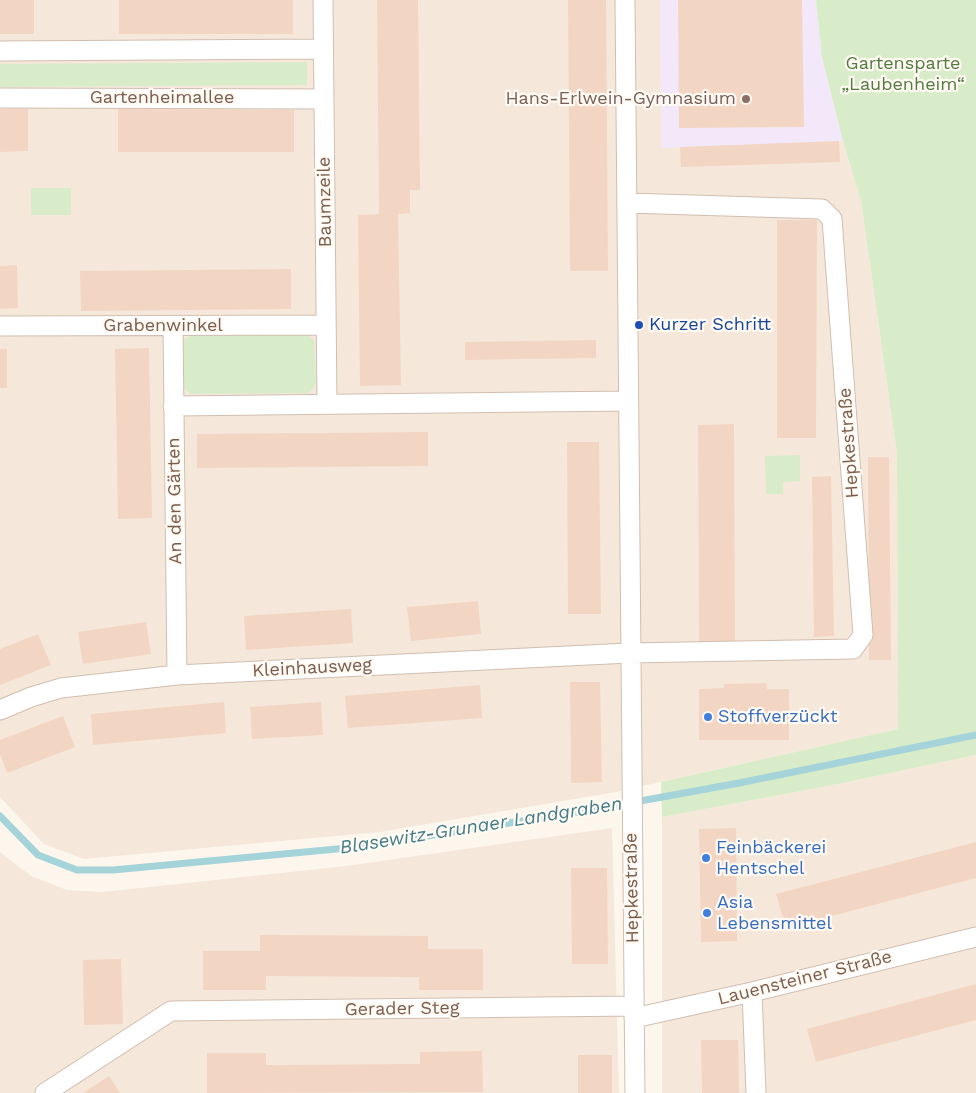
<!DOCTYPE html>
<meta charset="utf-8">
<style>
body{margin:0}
canvas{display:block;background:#fdf6ec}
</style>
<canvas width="976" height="1093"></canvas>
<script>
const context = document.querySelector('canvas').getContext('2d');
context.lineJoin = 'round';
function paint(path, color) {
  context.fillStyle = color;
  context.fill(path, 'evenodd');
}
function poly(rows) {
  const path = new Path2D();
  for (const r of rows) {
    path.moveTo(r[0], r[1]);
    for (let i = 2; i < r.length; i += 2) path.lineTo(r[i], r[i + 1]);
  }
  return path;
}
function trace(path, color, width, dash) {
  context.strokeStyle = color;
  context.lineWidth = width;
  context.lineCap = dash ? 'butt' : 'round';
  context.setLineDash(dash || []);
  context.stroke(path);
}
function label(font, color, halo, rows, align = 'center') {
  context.font = font + ' "Work Sans",sans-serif';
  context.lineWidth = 4.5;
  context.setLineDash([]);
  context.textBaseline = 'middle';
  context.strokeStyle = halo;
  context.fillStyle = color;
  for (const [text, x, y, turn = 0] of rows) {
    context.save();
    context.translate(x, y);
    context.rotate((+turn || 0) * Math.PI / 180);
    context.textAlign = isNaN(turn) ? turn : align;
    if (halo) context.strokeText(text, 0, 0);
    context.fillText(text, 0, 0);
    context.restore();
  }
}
const residential = poly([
 [0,0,816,0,822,57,843,141,861,201,897,454,898,729,616,792,380,832,84,859,44,844,0,797],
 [976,755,976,1093,662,1093,662,817,828,786],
 [612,828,619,1093,0,1093,0,852,31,876,67,890,103,892,346,866]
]);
const education = poly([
 [660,0,816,0,822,57,843,141,661,148]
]);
const green = poly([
 [816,0,976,0,976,755,828,786,662,817,661,782,898,729,897,454,861,201,843,141,822,57],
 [307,62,307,85,0,87,0,64],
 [31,188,71,188,71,215,31,215],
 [307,335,314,340,316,384,309,393,190,394,184,387,183,340,191,336],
 [800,455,800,481,783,482,783,494,766,494,765,456]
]);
const stream = poly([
 [0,816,38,855,77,870,113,870,358,847,591,810,739,783,976,735]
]);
const building = poly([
 [0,0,34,0,34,34,0,34],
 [119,0,293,0,293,34,119,34],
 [377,0,418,0,420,190,410,190,410,213,398,214,401,385,360,386,358,215,379,214],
 [568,0,606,0,608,271,570,271],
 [678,0,802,0,804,127,679,128],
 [0,109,28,109,28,151,0,152],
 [118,109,294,110,294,152,118,152],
 [839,141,840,162,681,167,680,147],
 [777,220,817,220,816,438,777,438],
 [17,265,18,308,0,309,0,266],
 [291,269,291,309,81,311,80,271],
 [596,340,596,358,465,360,465,342],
 [149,348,152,518,118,519,115,349],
 [0,349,7,349,7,388,0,388],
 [734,424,735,642,699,643,698,425],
 [428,432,428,466,197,468,197,434],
 [567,442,599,442,601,614,568,614],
 [868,457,889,457,891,660,869,660],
 [831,476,834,636,814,637,812,477],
 [478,601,481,634,411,641,407,607],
 [351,609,353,643,246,650,244,616],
 [146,622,151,654,83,664,78,632],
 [38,634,51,665,0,685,0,649],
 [570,682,600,682,602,782,571,783],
 [766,683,767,689,789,689,789,740,699,740,699,689,724,688,724,684],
 [480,685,482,718,348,728,345,696],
 [224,702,226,733,93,745,91,714],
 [321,702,323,735,252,739,250,707],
 [63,716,75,747,7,773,0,754,0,740],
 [736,828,737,941,701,942,699,829],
 [976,842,976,878,786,928,776,894],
 [571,868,607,868,608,964,572,964],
 [260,935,428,936,428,949,483,949,483,990,419,990,419,977,266,976,266,990,203,990,203,951,260,951],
 [121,959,123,1024,84,1025,83,960],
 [976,984,976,1020,816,1062,807,1029],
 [701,1040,738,1040,739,1093,702,1093],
 [482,1051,483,1092,207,1093,207,1053,266,1053,266,1065,420,1064,420,1052],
 [578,1055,612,1055,612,1093,578,1093],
 [109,1076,120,1093,83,1093]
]);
const street = poly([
 [323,0,327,404],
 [625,0,635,1093],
 [0,51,323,49],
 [0,98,324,99],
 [0,326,326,325],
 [173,326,177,675],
 [173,406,628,401],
 [0,710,31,697,61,688,177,675,629,653,853,649,863,635,832,219,822,209,627,203],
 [752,992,756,1093],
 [634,1018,752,992,976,937],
 [45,1093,171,1011,634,1006]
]);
const markers = [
 [746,99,5,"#8d6e63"],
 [639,325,5,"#1a4fb4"],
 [708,717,5,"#3f7fe0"],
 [706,858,5,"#3f7fe0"],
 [707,913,5,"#3f7fe0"]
];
const parkNames = [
 ["Gartensparte",903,64],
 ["„Laubenheim“",903,85]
];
const streetNames = [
 ["Gartenheimallee",162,98],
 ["Baumzeile",325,202,-91],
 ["Grabenwinkel",163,326],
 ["Hepkestraße",849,443,-94],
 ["An den Gärten",175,501,-91],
 ["Kleinhausweg",312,668,-3],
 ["Hepkestraße",632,888,-91],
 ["Lauensteiner Straße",805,978,-14],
 ["Gerader Steg",402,1009,-1]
];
const educationNames = [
 ["Hans-Erlwein-Gymnasium",736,99]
];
const transitNames = [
 ["Kurzer Schritt",649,325]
];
const shopNames = [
 ["Stoffverzückt",718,717],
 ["Feinbäckerei",716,848],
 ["Hentschel",716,869],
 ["Asia",717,903],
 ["Lebensmittel",717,924]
];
const waterNames = [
 ["Blasewitz‐Grunaer Landgraben",481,826,-9]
];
paint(residential, '#f5e8da');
paint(education, '#f3e8fa');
paint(green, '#d8ecc9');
trace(stream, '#a5d3da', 7);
paint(building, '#f3d5c3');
trace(street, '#d1beb0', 21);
trace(street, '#fff', 19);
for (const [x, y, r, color] of markers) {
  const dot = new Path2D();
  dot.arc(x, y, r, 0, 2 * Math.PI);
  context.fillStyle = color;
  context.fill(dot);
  trace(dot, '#fffaf3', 2);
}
label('18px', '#537a41', '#fffaf3', parkNames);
label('18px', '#7a5c4d', '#fffaf3', streetNames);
label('18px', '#785e54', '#fffaf3', educationNames, 'right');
label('18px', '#164399', '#fffaf3', transitNames, 'left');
label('18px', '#366cbe', '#fffaf3', shopNames, 'left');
label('italic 19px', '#437c86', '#fffaf3', waterNames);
</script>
